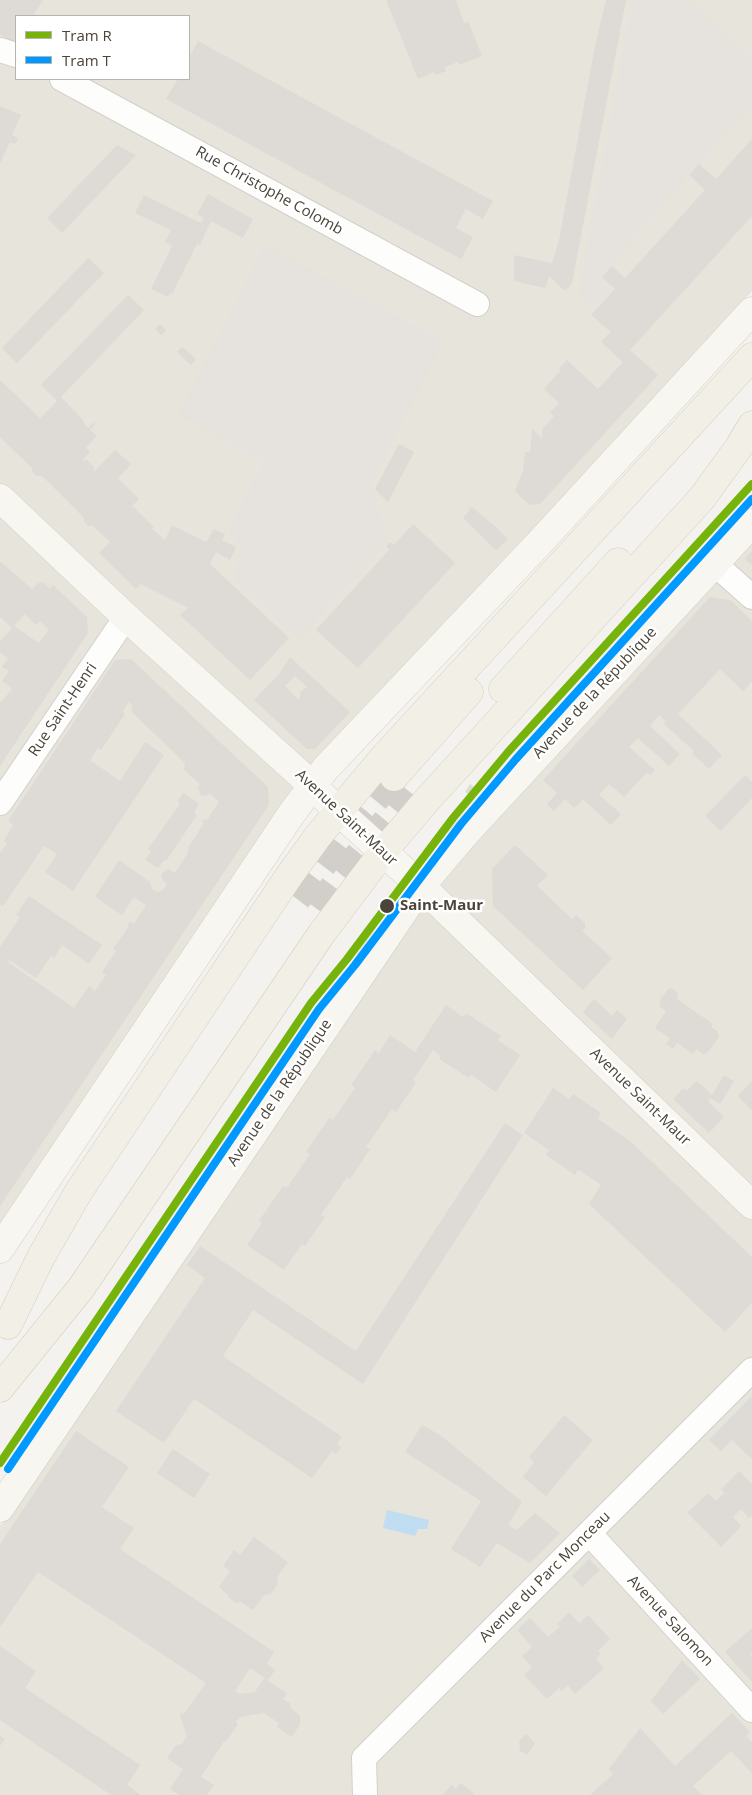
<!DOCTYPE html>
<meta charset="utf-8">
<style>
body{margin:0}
#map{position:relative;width:752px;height:1795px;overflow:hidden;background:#f4f2ee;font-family:"Open Sans",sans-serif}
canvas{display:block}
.legend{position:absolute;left:15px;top:15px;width:175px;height:65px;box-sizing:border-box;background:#fff;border:1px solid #b7b4b0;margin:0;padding:6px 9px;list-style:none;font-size:15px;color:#4b4439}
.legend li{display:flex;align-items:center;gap:10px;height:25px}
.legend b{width:25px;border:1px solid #b7b4b0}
</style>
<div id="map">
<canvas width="752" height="1795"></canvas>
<ul class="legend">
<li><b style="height:6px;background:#76b30b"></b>Tram R</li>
<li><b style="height:6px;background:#09f"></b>Tram T</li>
</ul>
</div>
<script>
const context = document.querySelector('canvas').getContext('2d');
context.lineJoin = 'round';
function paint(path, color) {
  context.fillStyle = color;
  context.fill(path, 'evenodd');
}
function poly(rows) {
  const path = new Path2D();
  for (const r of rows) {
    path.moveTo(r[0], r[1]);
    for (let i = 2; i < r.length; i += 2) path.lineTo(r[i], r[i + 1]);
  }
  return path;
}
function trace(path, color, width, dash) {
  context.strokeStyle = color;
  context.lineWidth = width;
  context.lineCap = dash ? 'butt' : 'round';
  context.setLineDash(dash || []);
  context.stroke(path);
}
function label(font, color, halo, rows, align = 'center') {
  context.font = font + ' "Open Sans",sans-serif';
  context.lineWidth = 5;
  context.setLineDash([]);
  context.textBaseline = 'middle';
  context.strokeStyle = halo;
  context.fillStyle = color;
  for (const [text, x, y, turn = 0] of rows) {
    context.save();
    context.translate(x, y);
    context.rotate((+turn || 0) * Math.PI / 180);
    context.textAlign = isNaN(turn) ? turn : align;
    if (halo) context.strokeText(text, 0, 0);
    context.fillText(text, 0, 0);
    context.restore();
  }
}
const residential = poly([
 [0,0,752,0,752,291,298,788,0,1230],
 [16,16,189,16,189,79,16,79],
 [752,542,752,1795,0,1795,0,1526,438,882]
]);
const parking = poly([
 [632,0,688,0,752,58,752,103,611,263,601,277,612,289,593,310,578,296],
 [266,245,444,342,370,484,388,540,299,639,234,578,241,546,228,531,264,461,177,415]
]);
const water = poly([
 [387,1510,429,1520,427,1529,418,1529,415,1536,383,1528]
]);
const building = poly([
 [0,0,43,0,33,16,16,16,15,44,0,34],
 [386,0,456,0,464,23,468,21,482,56,459,65,458,62,445,67,446,71,435,75,434,72,418,79],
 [606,0,626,0,572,283,565,291,549,276,545,288,514,281,514,255,552,263,559,240,595,46],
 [198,41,493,201,483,219,466,209,456,228,473,237,461,259,166,99,178,79,189,79,189,58],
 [0,106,21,115,12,135,18,138,15,144,10,142,0,164],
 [752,139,752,216,630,350,658,375,540,504,531,505,526,502,515,491,523,471,525,452,530,452,532,429,542,438,543,426,546,426,554,416,550,413,559,403,544,389,561,370,559,368,567,360,598,389,623,362,601,342,611,332,591,315,615,289,602,277,612,266,625,278,705,190,689,175,699,164,716,179],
 [117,145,136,155,62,233,47,218],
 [208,194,253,219,243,238,211,221,200,245,197,244,172,294,170,293,168,297,151,289,172,246,165,242,171,230,135,213,144,195,201,223,204,218,197,214],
 [88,258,104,273,17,363,2,348],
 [128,295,144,310,61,397,84,421,83,422,88,428,94,422,95,424,90,430,97,436,86,448,90,452,82,461,87,460,94,467,94,472,115,450,131,464,118,478,139,499,132,506,154,527,152,529,165,540,172,525,206,542,214,529,225,534,222,540,236,547,230,560,216,552,210,564,289,638,250,680,180,615,188,608,141,584,136,589,99,553,110,542,93,526,89,526,84,522,84,518,42,476,36,476,32,471,32,468,0,437,0,380,40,418,57,401,41,385],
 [160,324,166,331,161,335,155,329],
 [182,347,196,359,191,365,177,352],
 [399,444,414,452,388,502,375,489],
 [472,507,491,523,492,523,508,539,496,550,463,518],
 [413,524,455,563,358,668,316,630,389,550,386,547,390,542,394,545],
 [752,551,752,565,745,559],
 [1,562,32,589,38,583,43,582,50,589,53,585,87,617,88,633,0,766,0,701,2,702,12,688,2,681,9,671,2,667,8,658,0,652,0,641,12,628,0,617,0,563],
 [25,614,36,625,40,621,48,629,48,631,39,643,14,626],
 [710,597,730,600,752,621,752,682,743,691,720,669,678,714,722,755,709,769,692,753,694,751,663,723,666,721,659,715,650,726,680,754,669,766,638,738,629,747,655,770,651,775,647,772,624,797,609,784,599,795,621,814,611,825,583,799,574,808,565,799,554,811,547,804,557,793,543,780],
 [290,657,350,712,315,749,307,749,254,700,280,673],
 [295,676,307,687,301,691,299,700,285,686],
 [131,659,268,787,269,805,0,1206,0,947,20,917,16,915,29,896,102,945,89,964,62,945,54,958,51,956,36,978,9,960,8,962,74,1008,89,986,95,991,106,975,102,972,116,951,113,949,129,926,127,925,130,921,134,924,146,905,134,897,122,915,95,897,119,860,150,882,152,889,157,892,163,890,167,884,164,882,161,874,168,869,175,873,188,853,188,848,204,823,202,822,204,819,207,820,219,802,210,793,205,796,200,795,198,787,200,784,184,770,185,763,132,712,132,705,129,702,122,712,125,714,101,750,98,748,90,760,120,781,145,742,164,755,73,891,45,872,57,854,44,846,3,906,0,904,0,853,7,843,4,841,13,825,8,821,115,660],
 [745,775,752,782,752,798,721,831,705,816],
 [470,784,477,789,471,796,465,792],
 [183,793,199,804,194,813,197,815,166,861,164,860,158,868,145,860,151,851,148,849,180,804,177,802],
 [515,845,548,875,537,886,572,919,576,915,585,923,585,928,582,931,612,958,583,990,493,906,492,869],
 [671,988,678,993,677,999,713,1024,711,1027,717,1031,719,1037,708,1052,704,1054,696,1049,693,1054,677,1043,673,1049,666,1044,670,1038,655,1028,666,1011,660,1007,660,1000,668,989],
 [594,999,612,1016,617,1010,627,1019,612,1039,583,1012],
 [446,1005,463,1017,466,1013,501,1036,498,1040,520,1055,496,1092,471,1075,469,1078,439,1059,441,1056,433,1050,413,1080,416,1083,396,1112,392,1109,366,1147,370,1149,350,1179,347,1177,321,1215,325,1217,305,1246,302,1244,284,1270,247,1245,262,1223,259,1221,283,1186,287,1188,310,1154,306,1152,329,1118,333,1120,355,1088,351,1085,375,1050,379,1053,390,1035,415,1052],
 [724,1075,734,1081,720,1104,710,1098,708,1101,724,1117,709,1133,673,1099,684,1088,686,1091,697,1081,712,1095],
 [752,1081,752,1110,738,1096],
 [553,1088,569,1099,573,1094,601,1113,598,1119,630,1141,752,1257,752,1303,725,1332,589,1204,601,1185,578,1169,575,1175,546,1155,549,1150,524,1133],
 [505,1123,523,1135,363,1384,253,1310,223,1356,342,1437,337,1443,341,1447,336,1454,332,1451,312,1478,194,1399,164,1443,116,1411,205,1278,187,1265,200,1246,356,1351],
 [752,1396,752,1459,732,1440,721,1451,709,1440],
 [564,1415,593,1440,546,1496,523,1477,534,1462,529,1457],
 [422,1425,440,1435,522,1502,508,1525,517,1530,535,1513,560,1533,530,1563,497,1543,480,1567,451,1549,481,1501,405,1452],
 [76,1431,129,1467,102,1507,134,1528,120,1549,274,1652,267,1664,275,1670,268,1680,250,1668,235,1691,240,1694,255,1692,264,1678,287,1693,283,1699,291,1704,290,1707,300,1716,300,1724,292,1737,277,1727,279,1723,264,1713,240,1717,236,1722,238,1724,225,1743,224,1741,201,1777,214,1785,207,1795,179,1795,170,1789,183,1769,167,1758,176,1745,182,1744,187,1736,180,1716,181,1713,184,1714,206,1683,38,1572,0,1627,0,1544],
 [173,1449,210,1474,194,1498,157,1473],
 [739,1471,752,1484,752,1516,749,1518,741,1509,733,1517,741,1526,721,1547,687,1513,708,1493,716,1501,724,1493,721,1489],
 [254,1537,288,1562,277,1577,278,1584,271,1594,264,1595,253,1610,241,1602,236,1603,229,1598,228,1595,219,1587,230,1571,223,1566,234,1550,240,1555],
 [589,1559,600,1570,582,1587,572,1576],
 [569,1612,579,1623,588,1615,610,1639,598,1651,601,1654,596,1659,604,1668,575,1694,568,1685,562,1691,559,1688,547,1699,524,1675,532,1667,522,1656,532,1647,517,1630,530,1618,548,1637,560,1627,557,1624],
 [752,1628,752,1653,750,1654,752,1656,752,1682,725,1652],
 [0,1646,36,1671,25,1688,140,1765,127,1785,141,1795,111,1795,0,1720],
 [682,1660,700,1679,663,1714,651,1701],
 [732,1713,750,1732,746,1736,752,1742,752,1773,731,1751,693,1786,702,1795,590,1795,613,1774,609,1769,640,1728,675,1766],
 [526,1734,535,1743,527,1755,520,1751,519,1742],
 [0,1736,5,1739,0,1746],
 [460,1783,474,1793,473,1795,443,1795,451,1785,456,1789]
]);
const primaryTunnel = poly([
 [297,899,340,842,394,777],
 [317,909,340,878,410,792]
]);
const street = poly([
 [0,50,16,55],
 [62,79,477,304],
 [715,564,752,597],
 [0,803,126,617],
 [589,1533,752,1710],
 [365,1795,364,1758,752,1370]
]);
const secondary = poly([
 [0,498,126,617,312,785,338,811,421,886,752,1205],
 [0,1249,292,813,326,768,543,539,752,311],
 [0,1508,421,886,465,834,752,523]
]);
const primary = poly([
 [503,689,618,562],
 [394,777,469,692],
 [8,1325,41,1257,79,1191,289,876,318,836,383,758,752,357],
 [0,1388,81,1288,322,933,383,852,427,800,702,498,739,447,752,425]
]);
const tram1 = poly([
 [0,1463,311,1003,347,959,453,818,508,752,752,484]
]);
const tram2 = poly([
 [8,1469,319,1009,355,965,461,824,516,759,752,499]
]);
const markers = [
 [387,906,8,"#4b4439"]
];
const streetNames = [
 ["Rue Christophe Colomb",269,191,29],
 ["Avenue de la République",595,693,-47],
 ["Rue Saint-Henri",63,710,-56],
 ["Avenue Saint-Maur",346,818,43],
 ["Avenue de la République",280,1093,-56],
 ["Avenue Saint-Maur",640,1097,44],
 ["Avenue du Parc Monceau",545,1577,-45],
 ["Avenue Salomon",670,1621,47]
];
const stopNames = [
 ["Saint-Maur",400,906]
];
paint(residential, '#e7e4dc');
paint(parking, '#e6e3df');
paint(water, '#c0ddf1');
paint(building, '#dedbd6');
trace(primaryTunnel, '#d2cfca', 28, [28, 14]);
trace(street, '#d2d0cb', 26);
trace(secondary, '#d3cfc5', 29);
trace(primary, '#d6cebb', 29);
trace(street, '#fdfdfc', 24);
trace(secondary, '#f7f6f1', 28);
trace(primary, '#f2efe6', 28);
trace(tram1, '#76b30b', 8);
trace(tram2, '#09f', 8);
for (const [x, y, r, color] of markers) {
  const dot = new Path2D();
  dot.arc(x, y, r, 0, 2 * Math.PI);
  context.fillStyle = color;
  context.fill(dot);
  trace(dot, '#fff', 2);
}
label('15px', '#4b4439', '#fff', streetNames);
label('bold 15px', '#4b4439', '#fff', stopNames, 'left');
</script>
